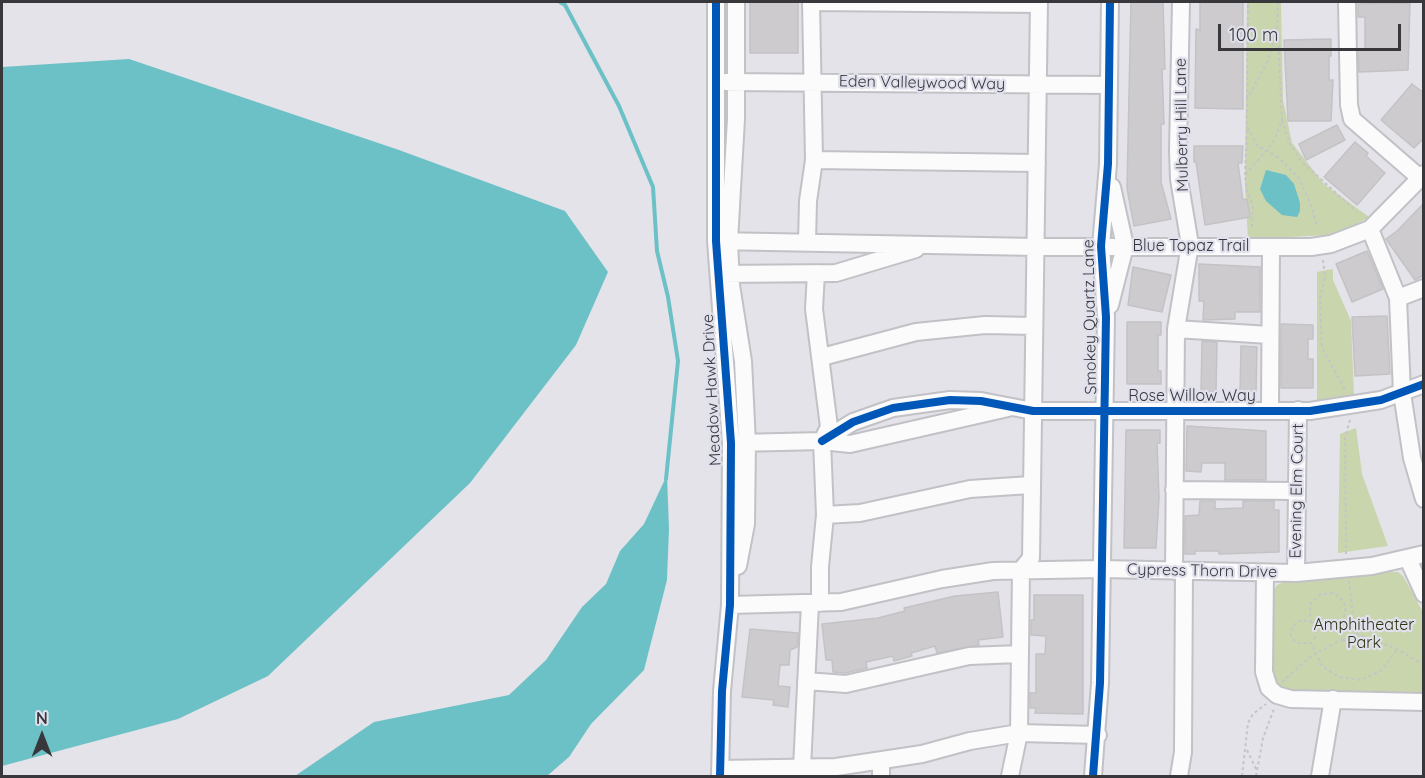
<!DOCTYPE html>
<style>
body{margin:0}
#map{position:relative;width:1425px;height:778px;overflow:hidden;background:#e3e3e9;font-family:Quicksand,sans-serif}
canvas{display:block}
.frame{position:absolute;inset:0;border:3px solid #37373c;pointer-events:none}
.north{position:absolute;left:12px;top:706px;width:60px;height:60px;-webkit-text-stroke:4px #e0e1ec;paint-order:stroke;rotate:0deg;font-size:16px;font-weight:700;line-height:24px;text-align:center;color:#37373c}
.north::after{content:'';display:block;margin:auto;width:21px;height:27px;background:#37373c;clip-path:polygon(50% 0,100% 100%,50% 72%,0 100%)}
.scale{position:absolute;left:1218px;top:24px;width:183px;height:27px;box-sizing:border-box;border:3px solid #37373c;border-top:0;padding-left:8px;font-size:18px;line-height:21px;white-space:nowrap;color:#37373c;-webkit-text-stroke:4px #e0e1ec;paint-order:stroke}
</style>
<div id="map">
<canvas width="1425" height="778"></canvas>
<div class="frame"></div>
<div class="north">N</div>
<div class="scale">100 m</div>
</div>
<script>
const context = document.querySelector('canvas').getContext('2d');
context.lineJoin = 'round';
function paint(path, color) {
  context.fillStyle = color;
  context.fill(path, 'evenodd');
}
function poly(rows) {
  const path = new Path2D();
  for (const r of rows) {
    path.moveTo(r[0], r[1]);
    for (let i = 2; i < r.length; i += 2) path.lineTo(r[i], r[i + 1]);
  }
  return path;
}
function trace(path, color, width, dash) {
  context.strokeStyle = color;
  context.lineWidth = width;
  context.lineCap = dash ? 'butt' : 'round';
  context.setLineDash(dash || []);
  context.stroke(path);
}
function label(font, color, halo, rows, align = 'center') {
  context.font = font + ' Quicksand,sans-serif';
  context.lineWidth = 4.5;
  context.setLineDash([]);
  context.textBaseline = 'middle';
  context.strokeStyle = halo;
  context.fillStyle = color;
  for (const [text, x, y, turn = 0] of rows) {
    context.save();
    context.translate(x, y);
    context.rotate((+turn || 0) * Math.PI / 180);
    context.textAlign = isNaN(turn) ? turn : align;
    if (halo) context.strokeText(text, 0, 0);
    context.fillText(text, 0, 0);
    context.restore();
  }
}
const green = poly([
 [1247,2,1281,2,1283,100,1292,143,1324,184,1369,217,1357,224,1328,235,1248,239,1245,185],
 [1333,269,1333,280,1351,321,1354,397,1317,401,1317,272],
 [1356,428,1362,474,1388,546,1338,553,1340,434],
 [1381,572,1398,572,1403,576,1423,612,1423,693,1283,691,1273,682,1270,676,1272,594,1277,585,1286,581,1336,579]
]);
const water = poly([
 [129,59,399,150,565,211,608,272,576,345,470,483,268,676,178,719,2,766,2,67],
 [1266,170,1286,175,1294,184,1300,203,1300,211,1297,217,1282,215,1266,201,1260,189],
 [667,475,669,529,667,580,644,670,591,724,569,757,547,776,295,776,374,722,509,695,546,660,582,607,606,584,620,551,644,524]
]);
const stream = poly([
 [560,2,565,5,619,106,653,187,657,251,668,297,678,361,666,479]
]);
const building = poly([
 [750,2,798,2,798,53,750,53,750,2],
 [1131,2,1163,2,1165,69,1162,69,1164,124,1161,124,1161,182,1171,219,1134,226,1127,188,1131,2],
 [1200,2,1243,2,1243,109,1195,108,1196,29,1200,30,1200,2],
 [1410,3,1408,70,1359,72,1358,50,1365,50,1365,17,1358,17,1358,4,1410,3],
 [1331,39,1331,56,1329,56,1329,80,1333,80,1331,121,1288,121,1284,40,1331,39],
 [1412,84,1424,93,1424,138,1414,148,1381,120,1412,84],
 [1337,125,1345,140,1306,160,1299,144,1337,125],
 [1355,142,1368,153,1366,156,1385,173,1357,205,1324,177,1355,142],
 [1194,146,1243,146,1242,163,1238,163,1243,200,1247,199,1250,217,1205,225,1196,162,1194,162,1194,146],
 [1424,203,1424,275,1415,280,1386,239,1397,231,1424,203],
 [1367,251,1383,289,1352,302,1336,264,1367,251],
 [1199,264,1260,267,1260,312,1235,312,1235,319,1203,320,1204,301,1199,301,1199,264],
 [1133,267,1171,275,1162,312,1128,305,1133,267],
 [1387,316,1390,374,1355,376,1352,317,1387,316],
 [1127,322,1161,322,1161,335,1158,335,1158,371,1161,371,1161,384,1127,384,1127,322],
 [1281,324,1313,325,1313,339,1308,339,1308,359,1313,359,1313,388,1281,388,1281,324],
 [1202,341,1217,342,1216,392,1201,392,1202,341],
 [1241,346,1257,347,1256,392,1240,392,1241,346],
 [1187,426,1266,431,1266,480,1225,480,1225,463,1202,463,1201,472,1186,471,1187,426],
 [1126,430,1160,430,1160,443,1157,443,1159,498,1156,548,1124,548,1126,430],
 [1200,501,1215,501,1215,509,1243,508,1243,501,1274,501,1274,510,1279,510,1279,552,1219,554,1219,551,1195,551,1195,554,1185,554,1185,516,1199,515,1200,501],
 [998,592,1003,637,978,640,979,645,937,653,935,646,911,653,912,656,894,661,893,656,866,662,867,668,845,673,833,672,832,660,826,660,822,624,878,618,905,611,904,608,955,596,998,592],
 [1034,595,1083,595,1083,714,1035,713,1036,708,1030,708,1030,693,1036,693,1036,654,1045,654,1046,636,1031,635,1031,620,1034,620,1034,595],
 [750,629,798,633,797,647,790,650,789,665,780,665,778,686,790,687,788,707,773,705,774,700,742,697,750,629]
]);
const path = poly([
 [1278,2,1277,30,1268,60,1247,100,1247,126,1257,145,1279,158,1298,177,1311,205,1317,227],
 [1247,98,1248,2],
 [1282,120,1290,144,1302,162,1357,212],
 [1245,175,1247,126],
 [1252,227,1253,206,1247,192,1245,175,1273,143,1282,120,1278,33],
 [1323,260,1325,277,1320,299,1322,348,1346,391],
 [1346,554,1345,437,1350,420],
 [1349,581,1355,633],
 [1314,639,1316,636,1315,628,1311,621,1310,615,1311,603,1320,595,1332,593,1340,597,1346,607,1342,624,1328,629,1322,628,1317,625,1312,623,1309,621,1301,620,1293,626,1291,631,1291,636,1297,643,1311,643,1322,666,1339,677,1361,680,1382,670,1397,649],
 [1343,639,1348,646,1355,648,1365,644,1367,636],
 [1282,682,1311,656,1355,633,1397,649,1424,665],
 [1247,750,1256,769],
 [1242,776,1248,723,1253,714,1266,704],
 [1256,776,1263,738,1274,709]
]);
const minor = poly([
 [716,2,716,241,731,443,730,605,722,691,720,776],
 [736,2,736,119,729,241,731,285,743,361,747,443,746,524,738,566],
 [811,2,1039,4],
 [1347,2,1349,105,1352,119,1420,178],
 [726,82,1109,85],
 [814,160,1037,163],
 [1370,229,1398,298,1402,393,1412,458,1424,499],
 [716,241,1036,247,1311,247,1331,244,1370,229,1424,174],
 [807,242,808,201,814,160,811,2],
 [816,273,814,309,829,427,822,441,825,515,820,567,820,603],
 [720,274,836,273,916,249],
 [1398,298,1424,288],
 [1110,305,1125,246,1112,187],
 [1176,329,1269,335],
 [822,357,916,332,985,325,1034,326],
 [1270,409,1271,247],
 [822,441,853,422,893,408,950,400,981,401,1033,411,1310,411,1381,400,1424,384],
 [738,443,822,441,850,444,1008,408],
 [1174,490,1296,491],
 [825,515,860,513,970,489,1030,485],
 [1408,559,1424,594],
 [1174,571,1176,329,1190,245,1179,179,1178,151,1181,2],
 [1265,573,1264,672,1269,688,1277,695,1291,699,1424,702],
 [1296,573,1298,410],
 [730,605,841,602,942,579,993,571,1102,569,1296,573,1372,566,1424,554],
 [806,681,846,684,969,656,1019,654],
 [881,761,881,776],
 [802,768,810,604],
 [720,769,836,767,922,754,970,741,1019,733,1098,735],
 [1010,776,1019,733,1021,570,1031,558,1039,2],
 [1093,776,1100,683,1106,317,1101,246,1108,164,1110,2],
 [1179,776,1183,752,1184,571],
 [1320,776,1333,699]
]);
const cycleway = poly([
 [716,2,716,241,731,443,730,605,722,691,720,776],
 [822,441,853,422,893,408,950,400,981,401,1033,411,1310,411,1381,400,1424,384],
 [1093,776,1100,683,1106,317,1101,246,1108,164,1110,2]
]);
const streetNames = [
 ["Eden Valleywood Way",922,83,1],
 ["Mulberry Hill Lane",1182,125,-91],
 ["Blue Topaz Trail",1191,246],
 ["Smokey Quartz Lane",1090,317,-91],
 ["Meadow Hawk Drive",712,390,-93],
 ["Rose Willow Way",1192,396],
 ["Evening Elm Court",1297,491,-89],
 ["Cypress Thorn Drive",1202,571,1]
];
const parkNames = [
 ["Amphitheater",1364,625],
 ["Park",1364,643]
];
paint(green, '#c9d5ac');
paint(water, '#6cc1c6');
trace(stream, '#6cc1c6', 4);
paint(building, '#cecbce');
trace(building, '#c4c2c5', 1.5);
trace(minor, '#c1c1c6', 20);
trace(path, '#c4c5c7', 2, [3, 3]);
trace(minor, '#fbfbfc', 16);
trace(cycleway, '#0057b8', 8);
label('16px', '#37373c', '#e0e1ec', streetNames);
label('16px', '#2c3413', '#e0e1ec', parkNames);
</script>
